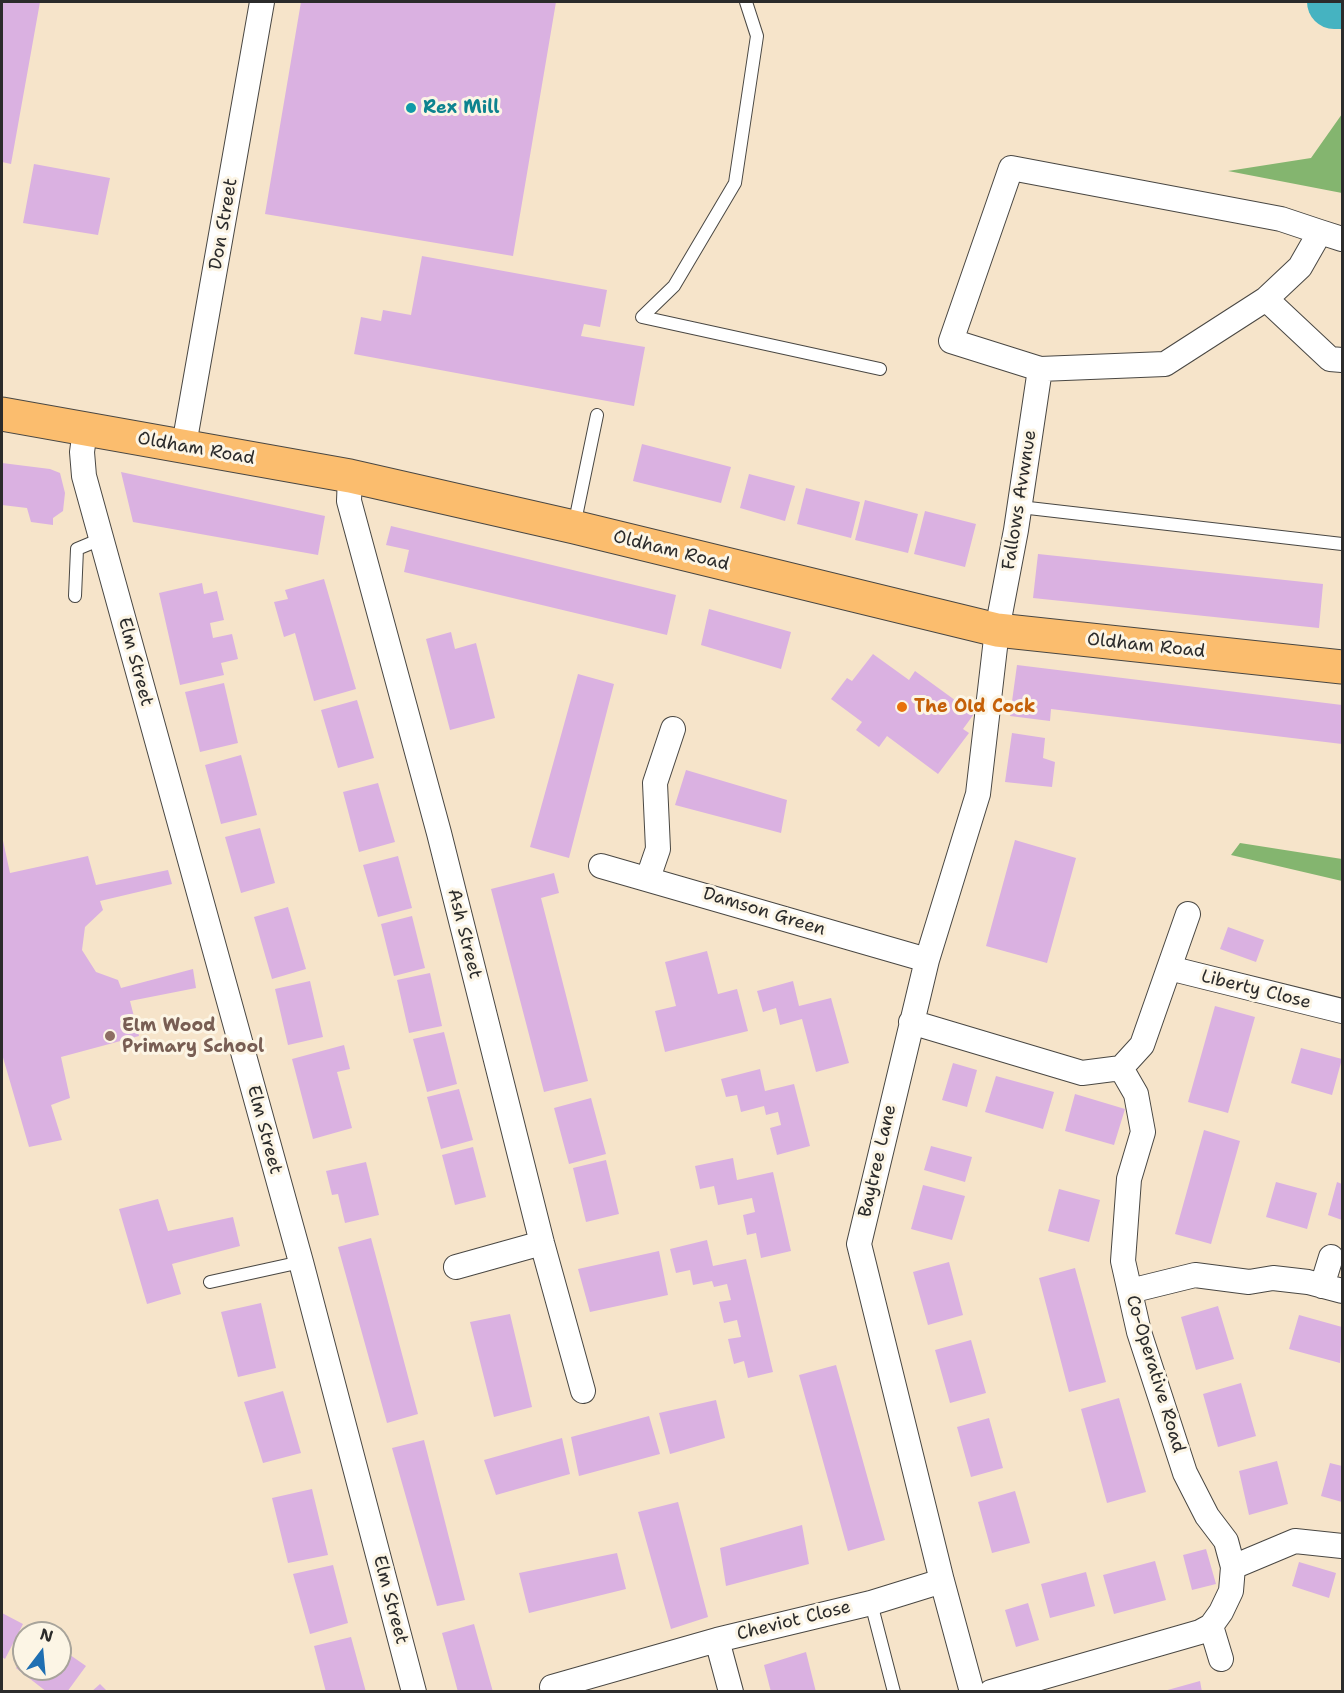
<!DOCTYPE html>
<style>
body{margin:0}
#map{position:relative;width:1344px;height:1693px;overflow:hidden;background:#f6e4ca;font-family:"Shantell Sans",sans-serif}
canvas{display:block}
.frame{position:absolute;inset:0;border:3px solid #2b2b2b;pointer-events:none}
.north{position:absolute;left:12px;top:1621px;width:60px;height:60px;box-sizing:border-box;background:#fcf5e5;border:2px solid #a8a49b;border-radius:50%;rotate:16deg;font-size:16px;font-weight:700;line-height:24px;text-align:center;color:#2b2b2b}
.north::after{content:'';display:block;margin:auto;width:21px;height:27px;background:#1f6fb2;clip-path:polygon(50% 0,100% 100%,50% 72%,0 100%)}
</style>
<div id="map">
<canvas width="1344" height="1693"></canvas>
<div class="frame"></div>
<div class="north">N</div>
</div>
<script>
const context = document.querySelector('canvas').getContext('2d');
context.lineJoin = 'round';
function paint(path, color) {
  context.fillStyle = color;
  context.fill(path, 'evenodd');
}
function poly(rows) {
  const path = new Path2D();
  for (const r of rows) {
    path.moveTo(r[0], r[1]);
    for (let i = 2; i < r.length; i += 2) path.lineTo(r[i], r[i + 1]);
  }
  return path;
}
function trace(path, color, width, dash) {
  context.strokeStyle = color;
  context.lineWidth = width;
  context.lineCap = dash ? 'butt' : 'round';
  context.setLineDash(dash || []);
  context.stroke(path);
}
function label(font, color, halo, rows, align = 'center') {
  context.font = font + ' "Shantell Sans",sans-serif';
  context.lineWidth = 6;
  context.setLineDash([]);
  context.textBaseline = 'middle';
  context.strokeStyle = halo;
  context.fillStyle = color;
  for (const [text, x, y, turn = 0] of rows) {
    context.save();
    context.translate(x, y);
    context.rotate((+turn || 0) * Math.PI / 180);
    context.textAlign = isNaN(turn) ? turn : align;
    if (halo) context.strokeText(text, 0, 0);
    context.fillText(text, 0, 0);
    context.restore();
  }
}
const forest = poly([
 [1342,114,1342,193,1228,171,1311,158],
 [1240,843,1342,859,1342,881,1231,855]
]);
const river = poly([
 [1334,2,1342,2]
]);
const building = poly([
 [2,2,40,2,11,164,2,162],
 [301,2,556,2,513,256,265,214],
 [34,164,110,178,98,235,23,223],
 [422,256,607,290,600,327,584,324,581,336,645,347,634,406,354,354,361,317,381,321,383,310,411,315],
 [642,444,731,467,721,503,633,481],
 [2,463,50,469,60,473,65,493,63,511,53,518,53,525,31,522,27,508,2,505],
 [121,472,325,516,318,555,133,522],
 [749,474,795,486,785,521,740,508],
 [806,488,860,502,851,538,797,524],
 [865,500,918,514,908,553,855,540],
 [925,511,976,524,965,567,914,554],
 [391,526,676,595,667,635,404,572,409,550,386,545],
 [1038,554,1323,584,1319,628,1033,598],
 [324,579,356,689,314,701,295,633,284,637,274,602,288,599,285,590],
 [202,583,204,594,217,591,224,620,210,623,213,638,232,634,238,659,221,663,224,675,180,685,159,593],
 [709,609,791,632,781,669,701,645],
 [451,632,455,649,476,643,495,718,450,730,426,639],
 [873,654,909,680,915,671,974,714,963,729,969,733,938,774,887,736,879,747,856,730,862,722,831,699,847,678,852,681],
 [1017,665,1342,705,1342,744,1051,709,1050,721,1010,716],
 [578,674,614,684,569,858,530,847],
 [224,683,238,743,200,752,185,692],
 [357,700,374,758,338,768,321,710],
 [1012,733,1045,738,1043,758,1055,762,1052,787,1005,782],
 [241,755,257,815,221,824,205,765],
 [686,770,787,800,781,833,675,805],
 [378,783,395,842,359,852,343,792],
 [260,828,275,883,241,893,225,837],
 [2,836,10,873,88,856,96,885,168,870,172,884,100,901,103,910,85,927,82,950,96,972,118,980,121,988,193,969,196,988,130,1001,139,1036,61,1057,70,1098,51,1105,62,1140,29,1147,2,1054],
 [1015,840,1076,858,1047,963,986,946],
 [398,856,412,908,378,917,363,865],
 [554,873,559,893,541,898,588,1081,544,1092,491,889],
 [288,907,306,969,272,979,254,917],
 [412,916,425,968,394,976,381,924],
 [1228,927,1264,940,1256,962,1220,949],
 [707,951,718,994,737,989,748,1031,665,1052,655,1011,676,1006,665,962],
 [430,973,442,1026,409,1033,397,980],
 [310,981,323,1037,288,1045,275,989],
 [793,981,799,1006,831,998,849,1063,816,1072,802,1019,780,1025,776,1008,763,1012,757,991],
 [1215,1006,1255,1017,1228,1113,1188,1102],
 [444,1032,457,1084,427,1092,413,1039],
 [344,1045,350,1069,337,1072,352,1128,313,1139,292,1059],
 [1301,1048,1342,1059,1332,1095,1291,1083],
 [953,1063,977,1070,967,1107,942,1100],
 [760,1069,765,1091,794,1084,810,1146,777,1155,770,1128,781,1125,778,1112,766,1115,764,1106,741,1112,737,1095,726,1097,721,1079],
 [996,1076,1054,1092,1043,1129,985,1112],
 [459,1089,473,1140,441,1149,427,1097],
 [1075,1094,1125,1109,1114,1145,1065,1131],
 [591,1098,606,1154,569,1164,554,1108],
 [1204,1130,1240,1141,1211,1244,1175,1234],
 [931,1146,972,1157,965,1182,924,1170],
 [473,1147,486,1197,455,1205,442,1155],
 [733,1158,737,1180,773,1172,791,1251,761,1258,756,1233,747,1235,743,1215,755,1212,752,1198,718,1205,714,1186,700,1189,695,1166],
 [606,1160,619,1214,586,1222,573,1168],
 [366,1162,379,1215,345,1223,338,1194,332,1195,326,1171],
 [1276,1182,1317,1193,1307,1229,1266,1217],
 [1337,1182,1342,1184,1342,1220,1328,1215],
 [923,1185,965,1196,952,1240,911,1229],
 [1059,1189,1100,1200,1089,1242,1048,1231],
 [158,1199,168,1231,233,1217,240,1246,172,1264,181,1294,147,1304,119,1209],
 [371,1238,418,1414,387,1423,338,1247],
 [707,1240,713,1266,746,1259,773,1372,748,1378,744,1361,734,1364,728,1339,741,1337,737,1320,724,1323,719,1302,731,1300,727,1284,714,1287,712,1281,693,1285,690,1270,676,1273,670,1249],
 [659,1251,668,1295,590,1312,578,1269],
 [949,1262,963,1315,928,1325,913,1272],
 [1075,1268,1106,1382,1069,1392,1039,1278],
 [261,1303,276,1368,238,1377,221,1312],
 [1218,1306,1234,1359,1196,1370,1181,1317],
 [510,1314,532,1407,494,1417,470,1322],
 [1299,1315,1342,1327,1340,1363,1289,1349],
 [971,1340,986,1393,950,1403,935,1350],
 [836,1365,885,1540,848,1551,799,1375],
 [1241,1383,1256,1436,1218,1447,1203,1394],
 [283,1391,301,1453,263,1463,244,1402],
 [1119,1398,1146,1492,1107,1503,1081,1409],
 [716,1400,725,1438,670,1454,659,1413],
 [649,1416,660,1454,579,1476,571,1437],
 [989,1418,1003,1468,971,1477,957,1427],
 [562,1438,570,1474,496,1495,484,1460],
 [424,1440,465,1600,437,1606,392,1448],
 [1277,1461,1288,1504,1249,1515,1239,1471],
 [1330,1463,1342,1466,1342,1502,1321,1496],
 [312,1489,328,1555,288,1563,272,1498],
 [1015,1491,1030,1543,992,1553,978,1502],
 [678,1502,708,1617,671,1629,638,1512],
 [802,1525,809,1564,726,1586,720,1548],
 [1206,1549,1216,1584,1192,1590,1183,1555],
 [617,1553,626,1589,529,1613,519,1573],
 [1155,1561,1166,1600,1114,1614,1103,1575],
 [1299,1562,1336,1573,1329,1598,1292,1586],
 [333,1565,348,1623,310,1634,293,1574],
 [1086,1572,1095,1606,1050,1618,1041,1584],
 [1028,1603,1039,1640,1016,1647,1005,1610],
 [2,1613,23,1624,5,1659,2,1657],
 [474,1624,493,1692,458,1692,442,1633],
 [351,1637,366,1692,326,1692,314,1646],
 [60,1648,86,1666,67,1692,47,1692,16,1668,24,1656,24,1669,60,1669],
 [806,1652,816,1692,771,1692,764,1665],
 [1200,1681,1202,1692,1164,1692,1164,1691],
 [100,1684,108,1692,91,1692]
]);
const lane = poly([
 [746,2,757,36,735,183,674,286,642,317,880,369],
 [1020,507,1342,544],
 [574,526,597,415],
 [75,596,77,549,101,539],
 [210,1282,301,1262],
 [871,1603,894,1692]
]);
const street = poly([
 [1320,232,1300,267,1266,299,1165,364,1040,369,951,341,1011,168,1281,219,1320,232,1342,239],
 [1266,299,1330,359,1342,360],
 [85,430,82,452,84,476,301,1262,414,1692],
 [184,445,262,2],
 [350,476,349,501,439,833,542,1243,583,1391],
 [601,866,927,960],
 [648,878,658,849,655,783,673,729],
 [1169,968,1188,914],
 [911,1022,1082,1073,1121,1068,1136,1094,1143,1132,1129,1179,1123,1261,1139,1332,1185,1473,1207,1516,1226,1541,1233,1567,1231,1591,1221,1612,1211,1626,1200,1632,991,1692],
 [1121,1068,1142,1045,1169,968,1342,1011],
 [456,1267,542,1243],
 [1322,1286,1331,1257],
 [1130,1291,1195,1275,1249,1282,1273,1278,1308,1282,1342,1291],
 [1233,1567,1295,1541,1342,1546],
 [1211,1626,1221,1659],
 [717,1640,731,1692],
 [552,1687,717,1640,871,1603,942,1581],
 [972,1692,942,1581,859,1244,927,960,978,794,997,630,1016,530,1040,369]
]);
const primary = poly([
 [2,414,350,476,574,527,997,630,1342,667]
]);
const markers = [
 [411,108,6,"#0f9aa8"],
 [902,707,6,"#e8710a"],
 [110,1036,6,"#8d6e63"]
];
const cultureNames = [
 ["Rex Mill",423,108]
];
const streetNames = [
 ["Don Street",224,224,-80],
 ["Oldham Road",196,449,10],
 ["Fallows Avwnue",1020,500,-81],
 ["Oldham Road",671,551,14],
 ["Oldham Road",1146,646,6],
 ["Elm Street",135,662,75],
 ["Damson Green",764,912,17],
 ["Ash Street",464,934,76],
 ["Liberty Close",1256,990,14],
 ["Elm Street",264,1130,75],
 ["Baytree Lane",878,1161,-77],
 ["Co-Operative Road",1155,1374,73],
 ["Elm Street",390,1600,75],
 ["Cheviot Close",794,1621,-14]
];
const foodNames = [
 ["The Old Cock",914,707]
];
const educationNames = [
 ["Elm Wood",122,1026],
 ["Primary School",122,1047]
];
paint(forest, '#84b56f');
trace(river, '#45b3c1', 54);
paint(building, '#dab1e1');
trace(lane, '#494743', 14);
trace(street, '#494743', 26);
trace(primary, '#494743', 35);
trace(lane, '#fff', 12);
trace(street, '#fff', 24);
trace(primary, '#fbbd6e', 33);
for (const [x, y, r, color] of markers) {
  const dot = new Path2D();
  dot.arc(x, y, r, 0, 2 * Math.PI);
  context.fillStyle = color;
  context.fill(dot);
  trace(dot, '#fcf5e5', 2);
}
label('bold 18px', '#0d838f', '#fcf5e5', cultureNames, 'left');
label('18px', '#2b2b2b', '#fcf5e5', streetNames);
label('bold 18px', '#c56008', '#fcf5e5', foodNames, 'left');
label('bold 18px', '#785e54', '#fcf5e5', educationNames, 'left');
</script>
